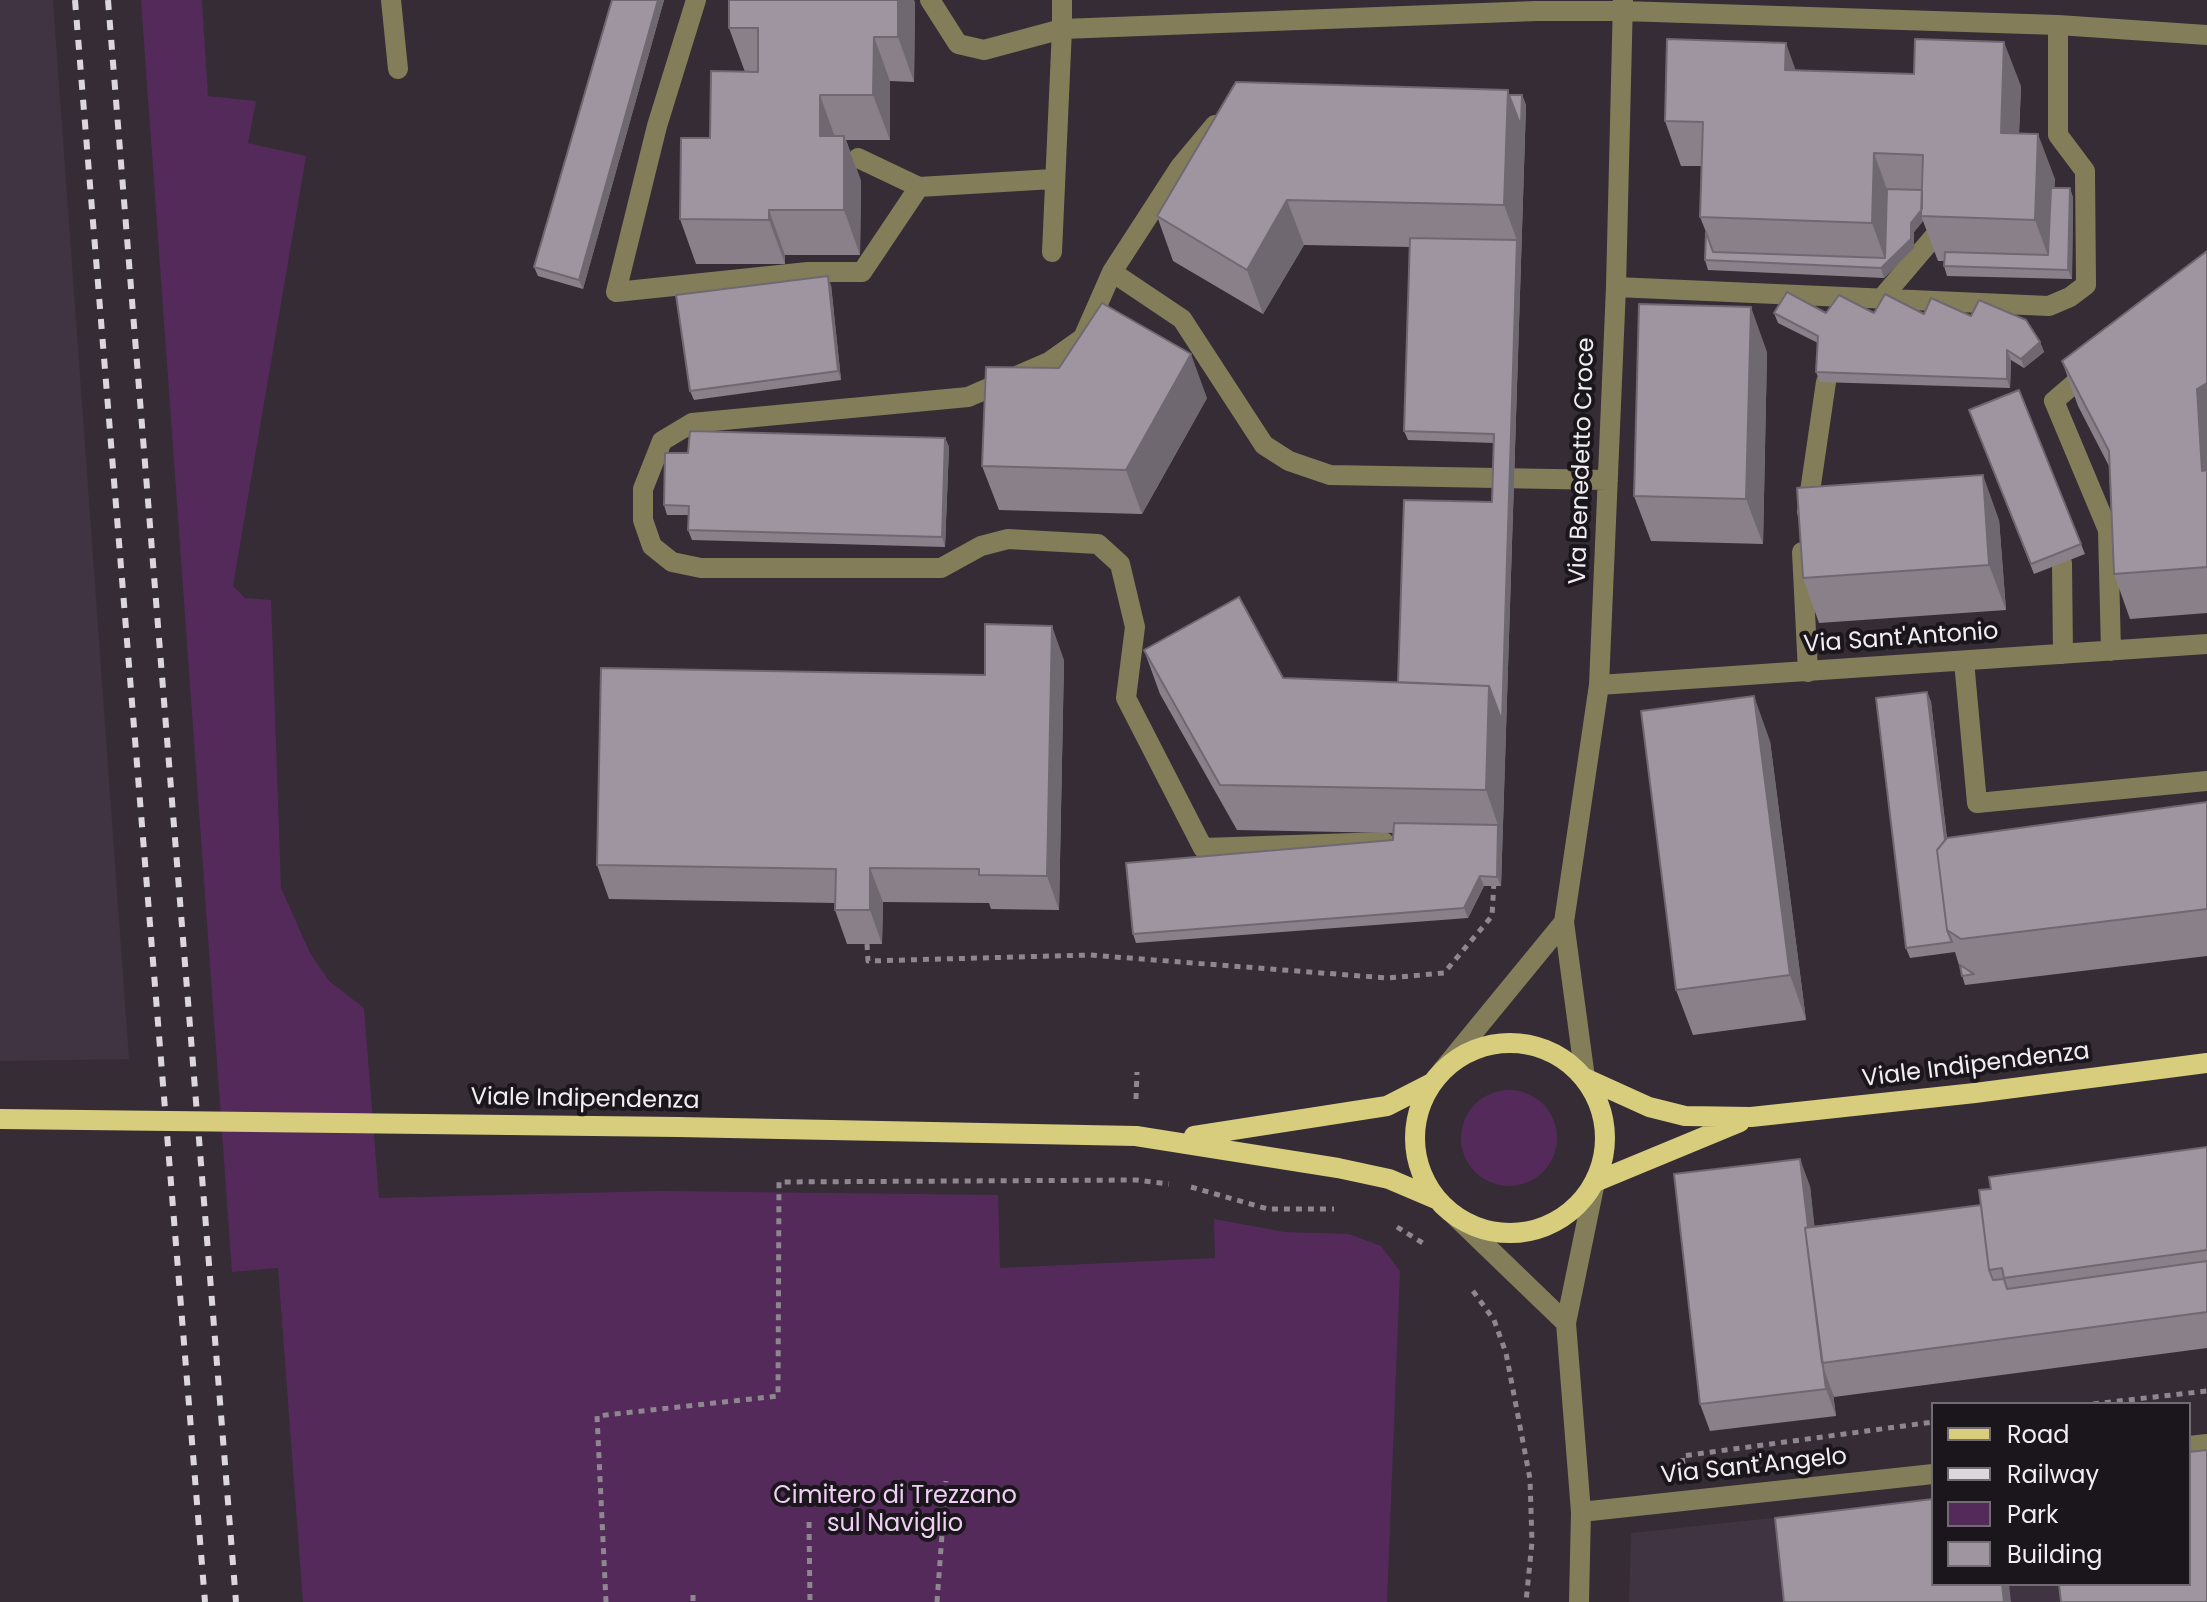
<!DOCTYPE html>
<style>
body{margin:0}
#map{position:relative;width:2207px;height:1602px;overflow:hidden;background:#352c36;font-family:Poppins,sans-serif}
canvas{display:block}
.legend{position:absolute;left:1931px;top:1402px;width:260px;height:184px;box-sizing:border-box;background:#1a161b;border:2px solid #706c71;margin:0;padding:10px 14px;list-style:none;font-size:24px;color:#f2edf3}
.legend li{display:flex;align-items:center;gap:16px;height:40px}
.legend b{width:40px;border:2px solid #706c71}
</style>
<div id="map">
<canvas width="2207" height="1602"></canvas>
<ul class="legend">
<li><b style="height:10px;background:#d7cd7c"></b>Road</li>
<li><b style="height:10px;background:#dcd6dd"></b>Railway</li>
<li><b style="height:22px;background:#542a5b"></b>Park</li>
<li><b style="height:22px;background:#9f95a1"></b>Building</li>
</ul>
</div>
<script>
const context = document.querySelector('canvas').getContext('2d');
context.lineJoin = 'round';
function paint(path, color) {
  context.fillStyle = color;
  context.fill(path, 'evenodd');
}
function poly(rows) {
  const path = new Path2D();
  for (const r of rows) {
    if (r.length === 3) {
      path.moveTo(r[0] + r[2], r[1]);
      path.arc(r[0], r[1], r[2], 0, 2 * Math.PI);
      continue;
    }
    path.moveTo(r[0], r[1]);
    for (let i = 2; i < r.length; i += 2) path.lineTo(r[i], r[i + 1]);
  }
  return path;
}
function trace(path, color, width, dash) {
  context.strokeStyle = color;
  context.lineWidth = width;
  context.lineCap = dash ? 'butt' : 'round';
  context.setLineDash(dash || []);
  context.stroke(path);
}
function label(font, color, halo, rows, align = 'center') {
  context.font = font + ' Poppins,sans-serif';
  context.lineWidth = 8;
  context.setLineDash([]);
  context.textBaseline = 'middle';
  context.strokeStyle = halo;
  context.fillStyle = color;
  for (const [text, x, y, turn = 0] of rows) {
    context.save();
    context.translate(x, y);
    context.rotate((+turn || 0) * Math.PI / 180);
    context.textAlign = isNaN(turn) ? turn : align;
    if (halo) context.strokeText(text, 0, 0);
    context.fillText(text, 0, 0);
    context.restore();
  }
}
const built = poly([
 [0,0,53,0,129,1059,0,1061],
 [1933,1501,1933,1584,2189,1584,2207,1602,1629,1602,1631,1533]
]);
const green = poly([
 [141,0,202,0,208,96,256,101,248,143,306,156,233,586,245,598,271,600,281,888,310,953,329,981,364,1008,379,1198,660,1191,998,1195,1000,1268,1215,1258,1214,1219,1285,1232,1349,1234,1381,1246,1400,1271,1387,1602,303,1602,278,1268,232,1272],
 [1509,1138,48]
]);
const path = poly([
 [867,944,868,961,1090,955,1387,978,1444,973,1492,916,1494,881],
 [1136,1099,1137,1072],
 [1191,1187,1268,1209,1334,1209],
 [1397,1227,1426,1245],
 [1473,1291,1494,1320,1506,1353,1530,1479,1532,1542,1526,1602],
 [2093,1404,2207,1391],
 [1683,1464,1682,1456,1933,1422],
 [809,1522,810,1602],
 [693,1595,693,1602],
 [606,1602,597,1416,778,1396,779,1182,1136,1180,1169,1184],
 [937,1602,946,1481]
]);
const minor = poly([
 [391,0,398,69],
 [696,0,657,126,616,292,808,272,862,272,919,187,1053,179],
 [930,0,958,44,984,50,1062,29,1052,252],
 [1062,0,1062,29,1536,11,1623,11,2058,25,2207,35],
 [858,158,919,187],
 [1112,272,1180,167,1215,125],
 [1616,287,2049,306,2070,297,2086,285,2085,171,2058,135,2058,25],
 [1881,299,1938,232],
 [2090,370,2054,401,2108,530,2111,651],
 [1807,512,1826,382],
 [1802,552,1808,672],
 [2062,563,2063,654],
 [1964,661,1977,803,2207,781],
 [1599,685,2207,644],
 [1384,842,1203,848,1126,698,1135,627,1120,564,1098,544,1008,539,981,546,941,568,701,568,672,562,652,546,643,520,643,489,662,441,692,423,968,397,1049,362,1083,338,1112,272,1182,319,1264,445,1289,461,1330,475,1608,480],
 [1585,1078,1564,922,1599,685,1616,287,1623,0],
 [1432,1083,1564,922],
 [1454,1215,1566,1323],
 [2189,1446,2207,1444],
 [1581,1512,1933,1474],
 [1579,1602,1581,1512,1566,1323,1595,1182]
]);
const major = poly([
 [1510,1138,95],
 [1585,1078,1649,1107,1685,1116,1751,1117,1975,1093,2207,1063],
 [678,1127,1136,1136,1338,1168,1389,1179,1436,1199],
 [1194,1136,1387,1106,1432,1083],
 [1595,1182,1740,1122]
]);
const rail = poly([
 [75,0,205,1602],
 [108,0,236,1602]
]);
const majorBridge = poly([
 [0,1119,678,1127]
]);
const wall = poly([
 [612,0,664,0,583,289,538,276,534,267],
 [915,2,914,82,890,81,890,140,846,140,861,181,860,255,785,255,785,264,696,264,680,219,745,72,729,28],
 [1795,70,2021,86,2019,134,2055,179,2054,188,2070,188,2073,198,2072,279,1947,276,1944,266,1944,261,1938,261,1923,221,1914,232,1914,248,1884,278,1708,270,1705,260,1706,232,1700,217,1702,166,1681,166,1665,121],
 [1508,90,1509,95,1522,95,1526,105,1501,886,1484,886,1468,918,1136,943,1133,934,1393,840,1394,833,1237,830,1160,694,1144,650,1283,678,1398,682,1492,502,1494,443,1408,440,1404,431,1410,247,1304,245,1263,314,1173,261,1157,216],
 [2207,251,2207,613,2130,619,2114,574,2109,466,2078,406,2062,361],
 [831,285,841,380,694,400,690,391],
 [1774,313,1874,313,1971,316,2040,342,2044,352,2024,368,2011,360,2010,388,1820,382,1816,372,1818,343,1778,323],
 [1767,352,1763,544,1651,541,1634,496],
 [2019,390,2085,554,2034,574,1969,410],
 [1207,398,1142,514,999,510,982,466],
 [945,438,949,447,945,547,692,540,688,530,688,515,667,515,664,505,688,453],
 [1999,520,2006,610,1819,623,1803,578],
 [1064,660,1059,910,991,909,989,903,883,902,882,944,847,944,835,910,835,903,609,899,597,865,985,675],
 [1927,692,1931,702,1947,838,2207,802,2207,956,1965,985,1955,952,1910,958,1906,948],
 [1770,741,1806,1020,1693,1035,1676,990],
 [2207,1147,2207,1348,1834,1397,1833,1394,1836,1416,1710,1431,1700,1404,1810,1186,1814,1226,1981,1205]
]);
const shadedWall = poly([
 [658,0,664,0,583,289,579,280],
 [898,0,914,0,915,2,914,82,898,37],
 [874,37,890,81,890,140,873,95],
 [2004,42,2021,86,2017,178,2001,133],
 [1786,43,1802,88,1785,70],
 [1508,90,1521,126,1522,95,1526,105,1501,886,1497,877,1498,825,1486,790,1489,686,1517,240,1504,205],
 [820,95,836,140,820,136],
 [2038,134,2055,179,2051,264,2035,220],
 [844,136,861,181,860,255,844,210],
 [1874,153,1890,198,1911,223,1936,190,1921,216,1923,221,1914,232,1914,248,1884,278,1881,268,1886,262,1872,223],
 [2070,188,2073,198,2072,279,2068,270],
 [1287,200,1304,245,1263,314,1247,270],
 [769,210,785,255,785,264,769,220],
 [828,276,831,285,841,380,838,371],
 [1751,307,1767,352,1763,544,1746,499],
 [2040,342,2044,352,2024,368,2021,359],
 [2007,350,2011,360,2010,388,2007,379],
 [1191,354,1207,398,1142,514,1126,470],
 [2207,383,2207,485,2202,471,2197,389],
 [945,438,949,447,945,547,942,537],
 [1983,475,1999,520,2006,610,1989,565],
 [1052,626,1064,660,1059,910,1047,876],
 [1927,692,1931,702,1948,849,1944,840],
 [1754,696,1770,741,1806,1020,1790,975],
 [870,868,883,902,882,944,870,910],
 [1480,876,1484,886,1468,918,1464,908],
 [1800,1159,1810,1186,1830,1362,1823,1363],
 [1823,1367,1833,1394,1836,1416,1826,1389],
 [2002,1584,2009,1584,2011,1602,2004,1602]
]);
const building = poly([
 [612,0,658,0,579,280,534,267,612,0],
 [729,0,898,0,898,37,874,37,873,95,820,95,820,136,844,136,844,210,769,210,769,220,680,219,681,138,710,138,711,71,758,72,758,28,729,28,729,0],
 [1667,39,1786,43,1785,70,1914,74,1915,39,2004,42,2001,133,2038,134,2035,220,1921,216,1923,155,1874,153,1872,223,1700,217,1703,122,1665,121,1667,39],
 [1236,82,1508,90,1504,205,1287,200,1247,270,1157,216,1236,82],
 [1509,95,1522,95,1521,126,1509,95],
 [2051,188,2070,188,2068,270,1944,266,1945,252,2048,255,2051,188],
 [1887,189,1922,190,1922,209,1911,223,1911,239,1881,268,1705,260,1706,232,1713,252,1885,258,1887,189],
 [1410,238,1517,240,1502,721,1489,686,1398,682,1404,500,1492,502,1494,434,1404,431,1410,238],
 [2207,251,2207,383,2197,389,2202,471,2207,470,2207,567,2114,574,2109,451,2062,361,2207,251],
 [828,276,838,371,690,391,676,295,828,276],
 [1787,292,1826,313,1839,295,1874,313,1885,294,1924,314,1931,298,1971,316,1979,300,2026,320,2040,342,2021,359,2007,350,2007,379,1816,372,1818,336,1774,313,1787,292],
 [1102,303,1191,354,1126,470,982,466,986,367,1059,368,1102,303],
 [1639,304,1751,307,1746,499,1634,496,1639,304],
 [2019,390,2081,544,2031,564,1969,410,2019,390],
 [690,431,945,438,942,537,688,530,689,506,664,505,665,453,688,453,690,431],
 [1983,475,1989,565,1803,578,1797,488,1983,475],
 [1239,597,1283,678,1489,686,1486,790,1220,785,1144,650,1239,597],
 [985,624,1052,626,1047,876,979,875,979,869,870,868,870,910,835,910,836,869,597,865,601,668,985,675,985,624],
 [1927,692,1945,840,1937,850,1947,930,1952,942,1906,948,1876,698,1927,692],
 [1754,696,1790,975,1676,990,1641,711,1754,696],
 [2207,802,2207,909,1961,939,1947,930,1937,850,1947,838,2207,802],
 [1394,823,1498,825,1497,877,1480,876,1464,908,1133,934,1126,863,1393,840,1394,823],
 [1960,965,1974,974,1962,976,1960,965],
 [2207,1147,2207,1250,2004,1278,2002,1268,1989,1270,1979,1190,1991,1189,1989,1177,2207,1147],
 [1800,1159,1808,1227,1805,1228,1826,1389,1700,1404,1674,1174,1800,1159],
 [1981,1205,1989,1270,1993,1280,2004,1279,2007,1289,2207,1261,2207,1312,1822,1363,1805,1228,1981,1205],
 [2207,1450,2207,1602,2061,1602,2059,1584,2189,1584,2189,1452,2207,1450],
 [1933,1499,1933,1584,2002,1584,2004,1602,1784,1602,1775,1518,1933,1499]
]);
const streetNames = [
 ["Via Benedetto Croce",1583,461,-88],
 ["Via Sant'Antonio",1901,639,-4],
 ["Viale Indipendenza",1976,1066,-7],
 ["Viale Indipendenza",585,1100,1],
 ["Via Sant'Angelo",1754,1467,-6]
];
const parkNames = [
 ["Cimitero di Trezzano",895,1497],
 ["sul Naviglio",895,1525]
];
paint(built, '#403443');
paint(green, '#542a5b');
trace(path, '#8f8790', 5, [6, 6]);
trace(minor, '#837e59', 20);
trace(major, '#d7cd7c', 20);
trace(rail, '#dcd6dd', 6, [10, 10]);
trace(majorBridge, '#d7cd7c', 20);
paint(wall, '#89808a');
paint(shadedWall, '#6f6871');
paint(building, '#9f95a1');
trace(building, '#6f6871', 2);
label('24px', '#f2edf3', '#1a161b', streetNames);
label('24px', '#efcff4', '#1a161b', parkNames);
</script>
